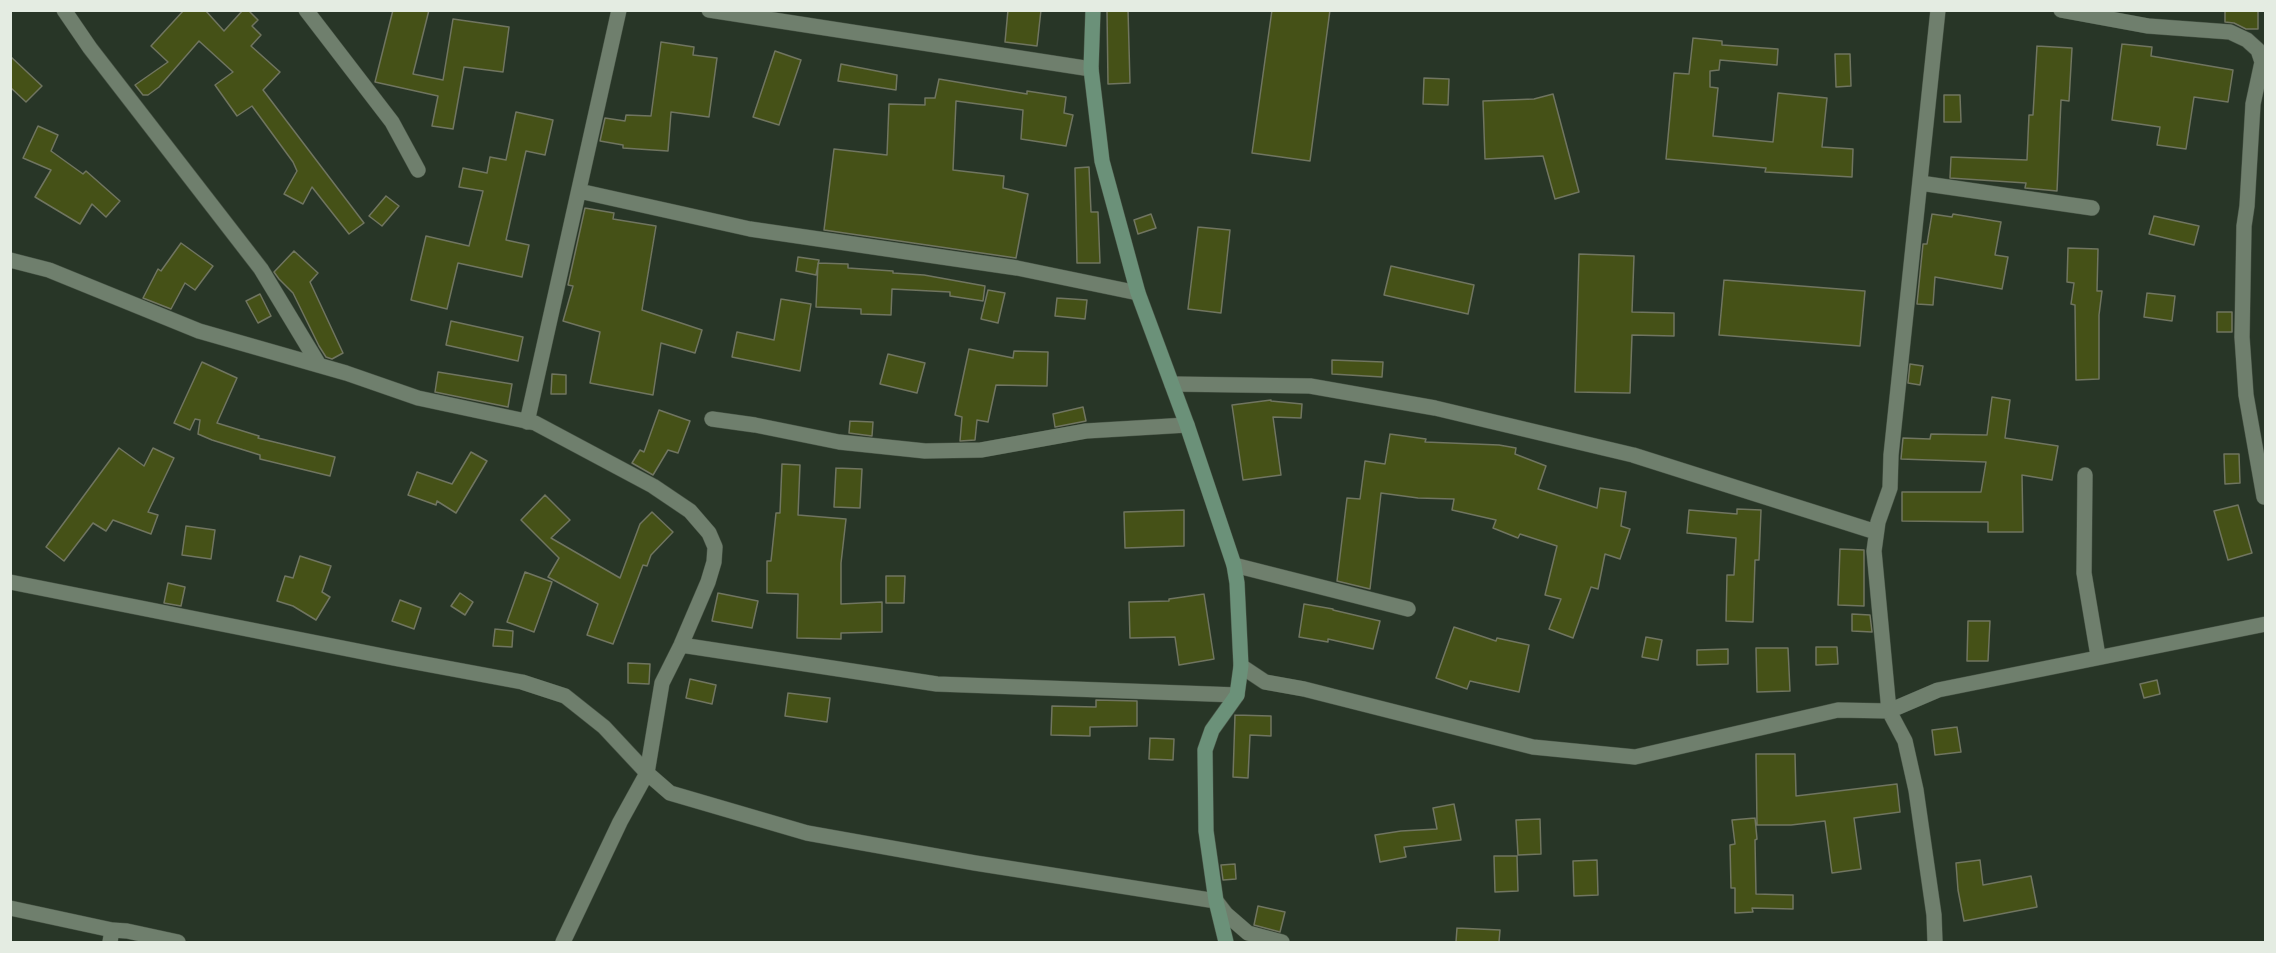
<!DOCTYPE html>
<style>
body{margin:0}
#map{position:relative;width:2276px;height:953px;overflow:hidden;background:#283627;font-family:"Noto Sans",sans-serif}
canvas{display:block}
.frame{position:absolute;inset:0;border:12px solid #e4ece2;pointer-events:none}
</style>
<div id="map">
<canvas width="2276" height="953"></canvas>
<div class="frame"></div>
</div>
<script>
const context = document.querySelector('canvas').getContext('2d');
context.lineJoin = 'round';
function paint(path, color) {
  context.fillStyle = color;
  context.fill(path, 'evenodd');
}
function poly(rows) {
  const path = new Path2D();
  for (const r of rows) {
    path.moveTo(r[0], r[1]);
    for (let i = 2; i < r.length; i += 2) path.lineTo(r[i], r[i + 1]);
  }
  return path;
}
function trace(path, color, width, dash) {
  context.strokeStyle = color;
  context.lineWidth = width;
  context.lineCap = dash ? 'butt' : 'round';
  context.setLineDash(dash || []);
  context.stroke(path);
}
const building = poly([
 [184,10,205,10,224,31,243,10,248,10,258,20,252,26,261,35,251,46,280,72,263,90,364,223,349,234,312,187,303,204,284,194,297,171,293,162,252,106,237,116,215,85,233,72,199,41,159,87,148,95,143,95,135,85,168,62,151,46,184,10],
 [393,10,429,10,413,74,443,80,453,19,509,27,503,72,464,67,453,129,432,126,438,96,375,82,393,10],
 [1008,10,1041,10,1037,46,1005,42,1008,10],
 [1107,10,1128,10,1130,83,1108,84,1107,10],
 [1272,10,1330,10,1310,161,1252,153,1272,10],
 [2225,10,2258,10,2258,29,2246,29,2234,23,2225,22,2225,10],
 [1693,38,1722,41,1722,45,1778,49,1777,65,1720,60,1719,70,1710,71,1710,87,1718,88,1713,136,1773,142,1778,93,1827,98,1822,147,1853,149,1852,177,1765,172,1766,168,1666,159,1674,73,1689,74,1693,38],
 [661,42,694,47,693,55,717,58,709,117,671,112,668,151,623,148,623,145,600,141,605,118,625,121,626,115,651,116,661,42],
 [2122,44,2152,47,2151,56,2233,70,2228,102,2194,97,2186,149,2157,145,2160,127,2112,120,2122,44],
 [2037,46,2072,48,2069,101,2061,100,2057,191,2025,188,2026,183,1950,178,1951,157,2027,160,2029,115,2033,115,2037,46],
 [775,51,801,60,779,125,753,117,775,51],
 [1835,54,1850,54,1851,86,1836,87,1835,54],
 [10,56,42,86,26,102,10,87,10,56],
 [841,64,897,75,896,90,838,81,841,64],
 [1424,78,1449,79,1448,105,1423,104,1424,78],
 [939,79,1027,94,1027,91,1066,97,1064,113,1073,115,1066,146,1021,139,1023,110,956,101,953,170,1004,176,1003,188,1028,194,1016,258,824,230,834,149,887,155,889,104,925,105,925,98,935,98,939,79],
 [1553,94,1579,192,1555,199,1543,156,1485,159,1483,101,1534,99,1553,94],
 [1944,95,1960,95,1961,122,1944,122,1944,95],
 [516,112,553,120,545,155,526,151,506,240,529,245,522,277,458,263,447,309,411,300,426,236,469,246,483,191,459,187,463,168,487,173,490,157,506,160,516,112],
 [38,126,58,135,51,151,83,174,86,171,120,201,106,217,92,204,80,224,35,197,51,170,23,158,38,126],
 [1089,167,1091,212,1098,212,1100,263,1077,263,1075,168,1089,167],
 [386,196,399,206,382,226,369,216,386,196],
 [585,208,614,213,613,219,656,226,642,310,702,330,695,353,661,343,653,395,590,383,600,332,563,321,573,286,568,285,585,208],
 [1151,214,1156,228,1138,234,1134,220,1151,214],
 [1932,214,1952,217,1953,214,2001,222,1995,255,2008,257,2002,289,1935,277,1933,305,1917,304,1923,244,1927,244,1932,214],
 [2154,216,2199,226,2194,245,2149,234,2154,216],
 [1198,227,1230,230,1221,313,1188,309,1198,227],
 [181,243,213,266,195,290,185,283,171,309,143,298,158,269,161,271,181,243],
 [2068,248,2098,249,2097,291,2102,291,2099,315,2099,379,2076,380,2075,305,2071,304,2074,283,2067,282,2068,248],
 [294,251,318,273,310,282,343,353,332,359,326,357,319,346,293,293,279,279,274,272,294,251],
 [1579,254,1634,256,1632,312,1674,313,1674,336,1632,335,1630,393,1575,392,1579,254],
 [798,257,819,260,816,275,796,271,798,257],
 [818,263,848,264,848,268,893,271,893,273,924,275,985,286,983,301,950,296,950,292,892,289,891,315,861,314,861,309,816,307,818,263],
 [1391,266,1474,285,1468,314,1384,295,1391,266],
 [1724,280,1865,291,1860,346,1719,335,1724,280],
 [988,290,1005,293,998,323,981,319,988,290],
 [2147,293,2175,296,2172,321,2144,317,2147,293],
 [260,294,271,316,258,323,246,301,260,294],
 [1057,298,1087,300,1085,319,1055,316,1057,298],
 [781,299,811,304,800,371,732,357,737,332,774,340,781,299],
 [2217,312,2232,312,2232,332,2217,332,2217,312],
 [451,321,523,337,518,361,446,345,451,321],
 [969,349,1013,358,1014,351,1048,352,1047,386,996,385,988,422,977,420,975,440,960,441,962,417,955,415,969,349],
 [888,354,925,363,917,393,880,384,888,354],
 [1332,360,1383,362,1382,377,1332,374,1332,360],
 [202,362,237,378,217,423,259,436,258,438,335,457,330,476,260,459,260,455,212,440,198,434,200,420,195,419,190,430,174,423,202,362],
 [1910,364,1923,366,1920,385,1908,383,1910,364],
 [438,372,512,384,508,407,435,392,438,372],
 [552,374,566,375,566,394,551,394,552,374],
 [1992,397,2010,400,2005,438,2058,446,2052,480,2022,475,2023,532,1988,532,1988,522,1902,521,1902,492,1981,492,1986,462,1901,459,1903,438,1930,439,1931,434,1987,435,1992,397],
 [1271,400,1271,401,1302,404,1301,418,1273,417,1281,475,1243,480,1232,405,1271,400],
 [1083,407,1086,421,1055,427,1053,414,1083,407],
 [659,410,690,421,678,453,668,450,653,475,632,463,640,450,644,452,659,410],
 [850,421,873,422,872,436,849,433,850,421],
 [1390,434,1426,439,1425,442,1499,445,1516,448,1515,454,1546,466,1538,489,1597,508,1600,488,1626,492,1621,526,1630,529,1620,559,1605,554,1598,589,1591,587,1573,638,1549,629,1561,599,1545,595,1557,546,1520,534,1518,538,1493,528,1496,520,1452,510,1454,499,1418,498,1381,493,1370,589,1337,581,1347,498,1360,499,1365,461,1385,464,1390,434],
 [119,448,144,466,153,448,174,458,148,512,158,515,151,534,113,520,106,531,93,523,64,561,46,547,119,448],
 [471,452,487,461,456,513,437,501,436,505,408,495,417,472,452,484,471,452],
 [2224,454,2239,454,2240,483,2225,484,2224,454],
 [782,464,800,465,798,515,846,519,841,563,841,604,882,602,882,632,841,633,841,639,797,638,798,594,767,593,767,561,771,561,776,513,780,513,782,464],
 [836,468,862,469,860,508,834,507,836,468],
 [545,495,570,520,551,538,620,578,640,524,652,512,673,532,651,555,647,566,643,565,613,644,587,635,598,604,548,577,559,558,521,520,545,495],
 [2238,505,2252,553,2228,560,2214,511,2238,505],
 [1737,509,1761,510,1759,560,1755,560,1753,622,1726,621,1727,575,1734,575,1736,538,1687,533,1689,510,1737,514,1737,509],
 [1184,510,1184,546,1125,548,1124,512,1184,510],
 [186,526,215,530,211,559,182,555,186,526],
 [1840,549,1864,550,1864,606,1838,605,1840,549],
 [300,556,331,566,322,592,330,597,316,620,293,606,277,601,285,576,293,578,300,556],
 [525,572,552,582,534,632,507,622,525,572],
 [886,576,905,576,904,603,886,603,886,576],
 [168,583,185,587,181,606,164,603,168,583],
 [460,593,473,602,465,615,451,606,460,593],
 [718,593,758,601,752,628,712,621,718,593],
 [1204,594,1214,659,1179,665,1175,637,1130,638,1129,602,1169,601,1169,599,1204,594],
 [400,600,421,608,414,629,392,621,400,600],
 [1304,604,1333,609,1333,610,1380,621,1373,649,1328,639,1328,642,1299,637,1304,604],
 [1852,614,1870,615,1872,632,1852,631,1852,614],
 [1968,621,1990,621,1988,661,1967,661,1968,621],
 [1454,627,1496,641,1497,638,1529,645,1519,692,1470,681,1467,689,1436,678,1454,627],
 [495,629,513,631,512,647,493,646,495,629],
 [1646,637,1662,640,1658,660,1642,657,1646,637],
 [1816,647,1837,647,1838,664,1816,665,1816,647],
 [1756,648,1788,648,1790,691,1757,692,1756,648],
 [1728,649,1728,664,1697,665,1697,650,1728,649],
 [628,663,650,664,649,684,628,683,628,663],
 [690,679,716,685,712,704,686,698,690,679],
 [2157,680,2160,694,2144,698,2140,684,2157,680],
 [788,693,830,698,827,722,785,716,788,693],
 [1096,700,1137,701,1137,726,1090,727,1090,736,1051,735,1052,706,1096,707,1096,700],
 [1235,715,1271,716,1271,736,1250,735,1248,778,1233,777,1235,715],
 [1957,727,1961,752,1935,755,1932,730,1957,727],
 [1150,738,1174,739,1173,760,1149,759,1150,738],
 [1756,754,1795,754,1796,796,1897,784,1900,812,1854,818,1861,869,1832,873,1825,821,1791,825,1757,825,1756,754],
 [1454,804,1461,840,1404,847,1406,857,1380,862,1375,835,1401,831,1437,829,1433,808,1454,804],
 [1755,818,1757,839,1755,840,1756,894,1793,895,1793,909,1752,908,1753,912,1735,913,1735,888,1731,888,1730,845,1735,844,1732,820,1755,818],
 [1540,819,1541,854,1518,855,1516,820,1540,819],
 [1494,856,1517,856,1518,891,1495,892,1494,856],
 [1597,860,1598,895,1574,896,1573,861,1597,860],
 [1980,860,1983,885,2031,876,2037,907,1964,921,1958,890,1956,863,1980,860],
 [1235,864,1236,879,1223,880,1221,865,1235,864],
 [1258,906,1285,912,1280,932,1254,925,1258,906],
 [1457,928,1500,930,1499,942,1456,942,1457,928]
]);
const street = poly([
 [64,10,90,48,261,269,319,365],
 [306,10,392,122,418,170],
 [709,10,1091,69],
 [2061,10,2148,26,2230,32,2247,40,2258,50,2262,62,2253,104,2247,206,2244,226,2242,337,2246,395,2264,497],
 [1920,183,2092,208],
 [579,191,750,229,1017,268,1138,293],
 [10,260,49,270,199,331,346,373,418,398,535,423,653,486,690,511,709,533,715,547,714,562,708,582,681,645,662,683,647,773,620,822,563,942],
 [1172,384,1310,386,1435,408,1633,455,1876,532],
 [712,419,755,425,839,442,925,451,981,450,1086,431,1187,425],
 [527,422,619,10],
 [2085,475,2084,573,2098,656],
 [1234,565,1408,609],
 [10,582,393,658,522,682,565,696,604,727,647,773,670,793,807,833,975,863,1216,901,1226,914,1248,933,1282,942],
 [681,645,937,684,1237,695],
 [1241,666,1265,682,1304,689,1533,747,1635,757,1838,710,1889,711,1938,690,2266,624],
 [10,908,112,930,110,942],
 [112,930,127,931,178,942],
 [1935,942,1934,915,1916,790,1905,741,1889,711,1874,551,1878,522,1890,488,1891,455,1938,10]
]);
const secondary = poly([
 [1093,10,1091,69,1102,161,1138,293,1187,425,1234,565,1237,583,1241,666,1237,695,1212,730,1205,750,1206,831,1216,901,1226,942]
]);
paint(building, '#455117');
trace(building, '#707560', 1.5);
trace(street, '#485446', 16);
trace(secondary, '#485446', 16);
trace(street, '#6f7f6d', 15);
trace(secondary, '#6b9179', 15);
</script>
